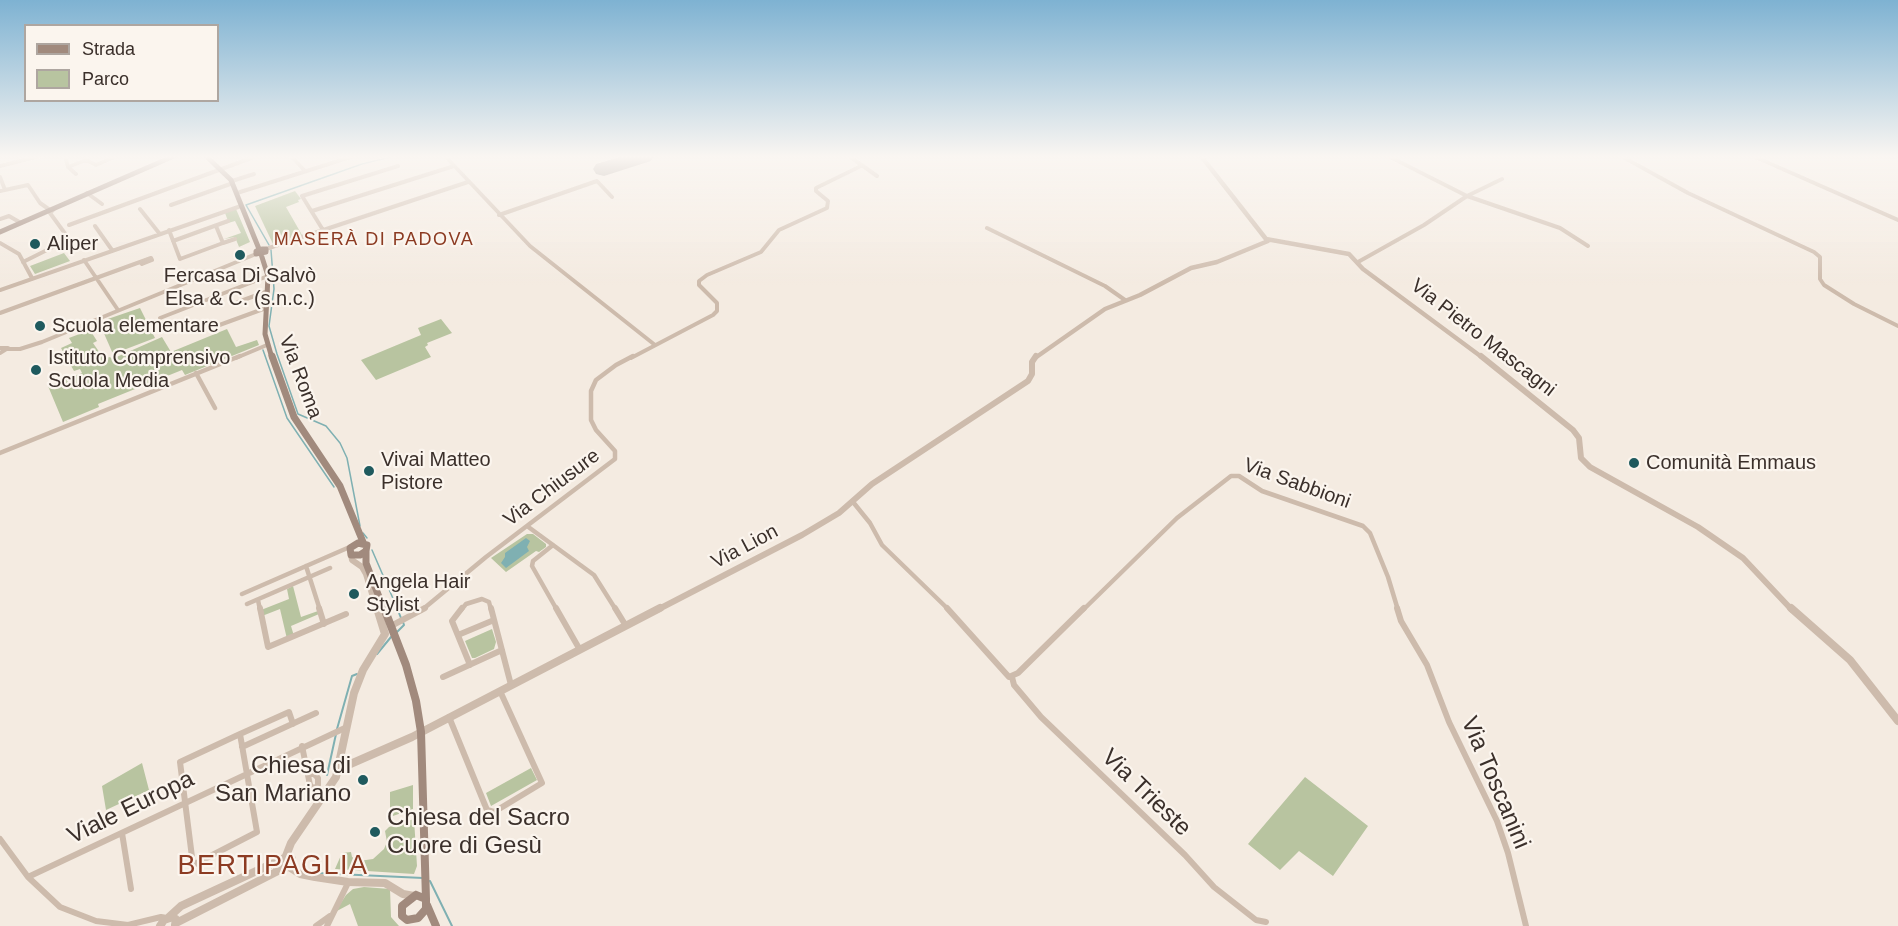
<!DOCTYPE html>
<meta charset="utf-8">
<style>
body{margin:0}
#map{position:relative;width:1898px;height:926px;overflow:hidden;background:#f4ebe1;font-family:Arial,sans-serif}
canvas{display:block}
.legend{position:absolute;left:24px;top:24px;width:195px;height:78px;box-sizing:border-box;background:#fbf5ee;border:2px solid #aea6a0;margin:0;padding:8px 10px;list-style:none;font-size:18px;color:#3b302b}
.legend li{display:flex;align-items:center;gap:12px;height:30px}
.legend b{width:30px;border:2px solid #aea6a0}
</style>
<div id="map">
<canvas width="1898" height="926"></canvas>
<ul class="legend">
<li><b style="height:8px;background:#a18a7d"></b>Strada</li>
<li><b style="height:16px;background:#b8c4a0"></b>Parco</li>
</ul>
</div>
<script>
const context = document.querySelector('canvas').getContext('2d');
context.lineJoin = 'round';
function paint(path, color) {
  context.fillStyle = color;
  context.fill(path, 'evenodd');
}
function poly(rows) {
  const path = new Path2D();
  for (const r of rows) {
    path.moveTo(r[0], r[1]);
    for (let i = 2; i < r.length; i += 2) path.lineTo(r[i], r[i + 1]);
  }
  return path;
}
function trace(path, color, width, dash) {
  context.strokeStyle = color;
  context.lineWidth = width;
  context.lineCap = dash ? 'butt' : 'round';
  context.setLineDash(dash || []);
  context.stroke(path);
}
function label(font, color, halo, rows, align = 'center') {
  context.font = font + ' Arial,sans-serif';
  context.lineWidth = 4.5;
  context.setLineDash([]);
  context.textBaseline = 'middle';
  context.strokeStyle = halo;
  context.fillStyle = color;
  for (const [text, x, y, turn = 0] of rows) {
    context.save();
    context.translate(x, y);
    context.rotate((+turn || 0) * Math.PI / 180);
    context.textAlign = isNaN(turn) ? turn : align;
    if (halo) context.strokeText(text, 0, 0);
    context.fillText(text, 0, 0);
    context.restore();
  }
}
const green = poly([
 [295,191,301,199,298,200,299,202,286,207,302,235,273,244,255,206],
 [236,209,250,242,239,247,235,237,224,239,241,233,235,221,218,226,228,221,225,213],
 [64,253,70,261,35,274,30,266],
 [140,308,155,338,113,354,99,322],
 [441,319,452,333,427,343,428,345,425,347,431,357,376,380,361,360,421,335,418,328],
 [227,329,236,347,257,340,259,345,185,375,182,370,98,404,99,407,63,422,48,386,82,373,80,369,74,371,61,348,72,343,69,338,90,330,97,341,93,343,104,359,110,357,112,359,162,337,171,352],
 [527,534,533,534,546,544,546,547,539,552,536,551,506,572,491,558],
 [293,586,301,617,318,611,319,614,291,626,294,636,287,639,280,609,262,616,261,610,289,599,287,589],
 [492,629,496,642,494,649,475,658,472,658,465,641],
 [142,763,149,790,106,810,102,786],
 [531,768,537,780,491,806,486,793],
 [1305,777,1368,826,1333,876,1299,851,1280,870,1248,844],
 [413,785,413,809,390,817,390,792],
 [414,819,417,866,414,874,335,869,342,853,351,852,352,857,359,861,373,859,384,849,387,842,385,831,389,827],
 [364,887,390,889,391,917,399,926,358,926,350,904,335,912,346,895,353,889]
]);
const water = poly([
 [526,538,530,541,527,547,529,551,506,568,501,563,505,557,505,553]
]);
const streamFar1 = poly([
 [269,245,246,205,362,164,395,156],
 [271,250,274,289,269,326,277,354,298,414,326,426,340,443,347,458,360,526],
 [263,350,287,418,334,487],
 [363,533,367,538],
 [372,550,398,610]
]);
const stream = poly([
 [397,608,401,618],
 [397,632,404,625,403,622],
 [377,654,391,637],
 [337,729,352,676,357,674],
 [327,775,336,734],
 [316,873,423,878],
 [430,881,452,926]
]);
const runway = poly([
 [623,156,654,156,651,161,604,176,596,174,593,169,596,164,623,156]
]);
const minorFar2 = poly([
 [65,156,68,167,76,174],
 [85,156,86,160,96,165,117,156],
 [291,156,305,171],
 [445,156,530,246,655,345],
 [849,156,877,176],
 [1388,156,1467,196,1560,228,1588,246],
 [1621,156,1688,193,1814,252,1820,257,1820,279,1824,285,1854,304,1898,326],
 [1753,156,1898,220],
 [0,166,40,156],
 [68,167,86,160],
 [0,177,5,190],
 [232,181,254,174],
 [0,191,28,185,40,203,50,210],
 [87,193,102,204],
 [237,193,354,156],
 [171,205,233,183],
 [140,209,159,233],
 [312,211,454,166],
 [499,215,597,181,612,197],
 [0,219,9,216,21,223],
 [69,225,257,156],
 [95,226,112,250],
 [987,228,1105,286,1125,300],
 [169,230,180,259,223,243,216,226],
 [323,230,302,196,398,166],
 [173,241,228,221],
 [0,243,19,254,32,278],
 [223,243,235,239],
 [266,249,468,182],
 [151,258,152,260,142,264,140,262,151,258],
 [84,260,118,310],
 [23,262,69,239,50,213,54,209],
 [1358,262,1424,225,1467,196,1502,179],
 [0,290,241,206],
 [238,302,268,291],
 [0,313,140,262],
 [160,318,268,276],
 [214,327,266,308],
 [0,348,8,348,0,353],
 [8,349,20,349,42,342,256,254],
 [236,358,267,345],
 [631,358,713,315,717,311,717,303,699,285,699,281,707,275,761,252,779,230,827,208,828,201,816,191,816,188,861,166]
]);
const minorFar1 = poly([
 [196,373,215,408],
 [0,453,240,356],
 [853,502,870,523,882,545,949,610],
 [527,526,594,575,616,610],
 [553,545,533,561,532,566,557,610],
 [306,566,320,610],
 [242,594,352,546],
 [258,600,260,610],
 [247,604,330,568],
 [422,610,486,557,615,459,615,451,596,430,591,420,591,391,596,380,616,365,633,356],
 [461,610,466,604,482,599,489,602,491,610],
 [1083,610,1177,518,1231,476,1239,476,1262,491,1363,526,1370,533,1388,577,1398,610]
]);
const minor = poly([
 [260,608,268,647,346,614],
 [319,608,324,624],
 [462,608,452,621,470,665],
 [491,608,511,685],
 [556,608,580,650],
 [615,608,626,626],
 [947,608,1009,677,1018,673,1084,608],
 [1397,608,1401,621,1427,665,1449,722,1497,821,1508,853,1526,926],
 [391,626,425,608],
 [458,635,494,620],
 [443,677,502,650],
 [1012,677,1014,685,1041,717,1185,855,1214,887,1256,920,1266,922],
 [449,717,487,810,494,812,542,783,500,691],
 [240,734,257,832,193,865,180,762,240,734],
 [240,734,289,712,293,724],
 [302,746,310,785,314,789,318,785,318,778,314,774,308,774],
 [242,747,316,713],
 [122,833,131,889],
 [0,839,28,877,60,907,96,921,128,925,161,917,167,918],
 [28,877,347,727],
 [316,926,330,916],
 [327,926,348,883]
]);
const tertiaryFar2 = poly([
 [1201,156,1266,239,1349,254,1363,269,1483,358],
 [1035,358,1105,309,1140,295,1191,268,1217,262,1268,241]
]);
const tertiaryFar1 = poly([
 [1481,356,1573,430,1579,438,1581,458,1590,467,1698,527,1743,558,1792,610],
 [351,555,352,560,362,567,366,574,377,610],
 [657,610,802,535,839,513,872,484,1028,381,1032,374,1032,362,1036,356]
]);
const tertiary = poly([
 [1791,608,1850,660,1898,721],
 [339,769,412,737,660,608],
 [286,856,291,843,336,777,354,693,363,670,385,634,377,608],
 [288,856,292,859,290,865,282,870,277,868,280,860,288,856],
 [289,867,300,874,315,877,348,882,385,883,403,894,414,896],
 [169,917,181,906,278,861],
 [176,923,280,870],
 [160,926,164,920,173,917,176,919,175,925]
]);
const secondaryFar2 = poly([
 [206,156,231,180,259,249],
 [0,232,174,156],
 [262,249,266,249,266,252,256,254,256,251,262,249],
 [261,254,268,276,265,334,272,358]
]);
const secondaryFar1 = poly([
 [272,356,294,417,340,486,363,542],
 [358,543,367,545,366,551,360,555,351,555,350,548,358,543],
 [366,551,366,563,384,610]
]);
const secondary = poly([
 [384,608,406,665,416,701,421,732,426,899],
 [416,895,426,899,426,909,418,918,407,920,402,916,402,906,416,895],
 [427,905,436,926]
]);
const markers = [
 [35,244,6,"#1f5a5e"],
 [240,255,6,"#1f5a5e"],
 [40,326,6,"#1f5a5e"],
 [36,370,6,"#1f5a5e"],
 [1634,463,6,"#1f5a5e"],
 [369,471,6,"#1f5a5e"],
 [354,594,6,"#1f5a5e"],
 [363,780,6,"#1f5a5e"],
 [375,832,6,"#1f5a5e"]
];
const farQuarternames = [
 ["MASERÀ DI PADOVA",374,240]
];
const poiNames = [
 ["Aliper",47,244],
 ["Fercasa Di Salvò",240,276,"center"],
 ["Elsa & C. (s.n.c.)",240,299,"center"],
 ["Scuola elementare",52,326],
 ["Istituto Comprensivo",48,358],
 ["Scuola Media",48,381],
 ["Vivai Matteo",381,460],
 ["Pistore",381,483],
 ["Comunità Emmaus",1646,463],
 ["Angela Hair",366,582],
 ["Stylist",366,605]
];
const streetNames = [
 ["Via Pietro Mascagni",1483,338,38],
 ["Via Roma",300,377,69],
 ["Via Sabbioni",1297,484,20],
 ["Via Chiusure",552,488,-37],
 ["Via Lion",745,547,-28]
];
const nearPoinames = [
 ["Chiesa di",351,766],
 ["San Mariano",351,794],
 ["Chiesa del Sacro",387,818,"left"],
 ["Cuore di Gesù",387,846,"left"]
];
const nearStreetnames = [
 ["Via Toscanini",1495,783,67],
 ["Via Trieste",1146,793,44],
 ["Viale Europa",131,808,-26]
];
const nearQuarternames = [
 ["BERTIPAGLIA",273,867]
];
paint(green, '#b8c4a0');
paint(water, '#7fb0b2');
trace(streamFar1, '#7fb0b2', 1.5);
trace(stream, '#7fb0b2', 2);
paint(runway, '#988e86');
trace(minorFar2, '#cdbbac', 4);
trace(minorFar1, '#cdbbac', 4.5);
trace(minor, '#cdbbac', 6);
trace(tertiaryFar2, '#cdbbac', 4.5);
trace(tertiaryFar1, '#cdbbac', 6);
trace(tertiary, '#cdbbac', 8);
trace(secondaryFar2, '#a18a7d', 5);
trace(secondaryFar1, '#a18a7d', 7);
trace(secondary, '#a18a7d', 8);
const sky = context.createLinearGradient(0, 0, 0, 285);
sky.addColorStop(0, '#7eb2d2');
sky.addColorStop(0.55, '#faf6f2');
sky.addColorStop(1, '#faf6f200');
context.fillStyle = sky;
context.fillRect(0, 0, 1898, 285);
for (const [x, y, r, color] of markers) {
  const dot = new Path2D();
  dot.arc(x, y, r, 0, 2 * Math.PI);
  context.fillStyle = color;
  context.fill(dot);
  trace(dot, '#fbf5ee', 2);
}
context.letterSpacing = '1.5px';
label('18px', '#8c3b22', '#fbf5ee', farQuarternames);
context.letterSpacing = '0px';
label('20px', '#3b302b', '#fbf5ee', poiNames, 'left');
label('20px', '#3b302b', '#fbf5ee', streetNames);
label('24px', '#3b302b', '#fbf5ee', nearPoinames, 'right');
label('24px', '#3b302b', '#fbf5ee', nearStreetnames);
context.letterSpacing = '1.5px';
label('27px', '#8c3b22', '#fbf5ee', nearQuarternames);
context.letterSpacing = '0px';
</script>
